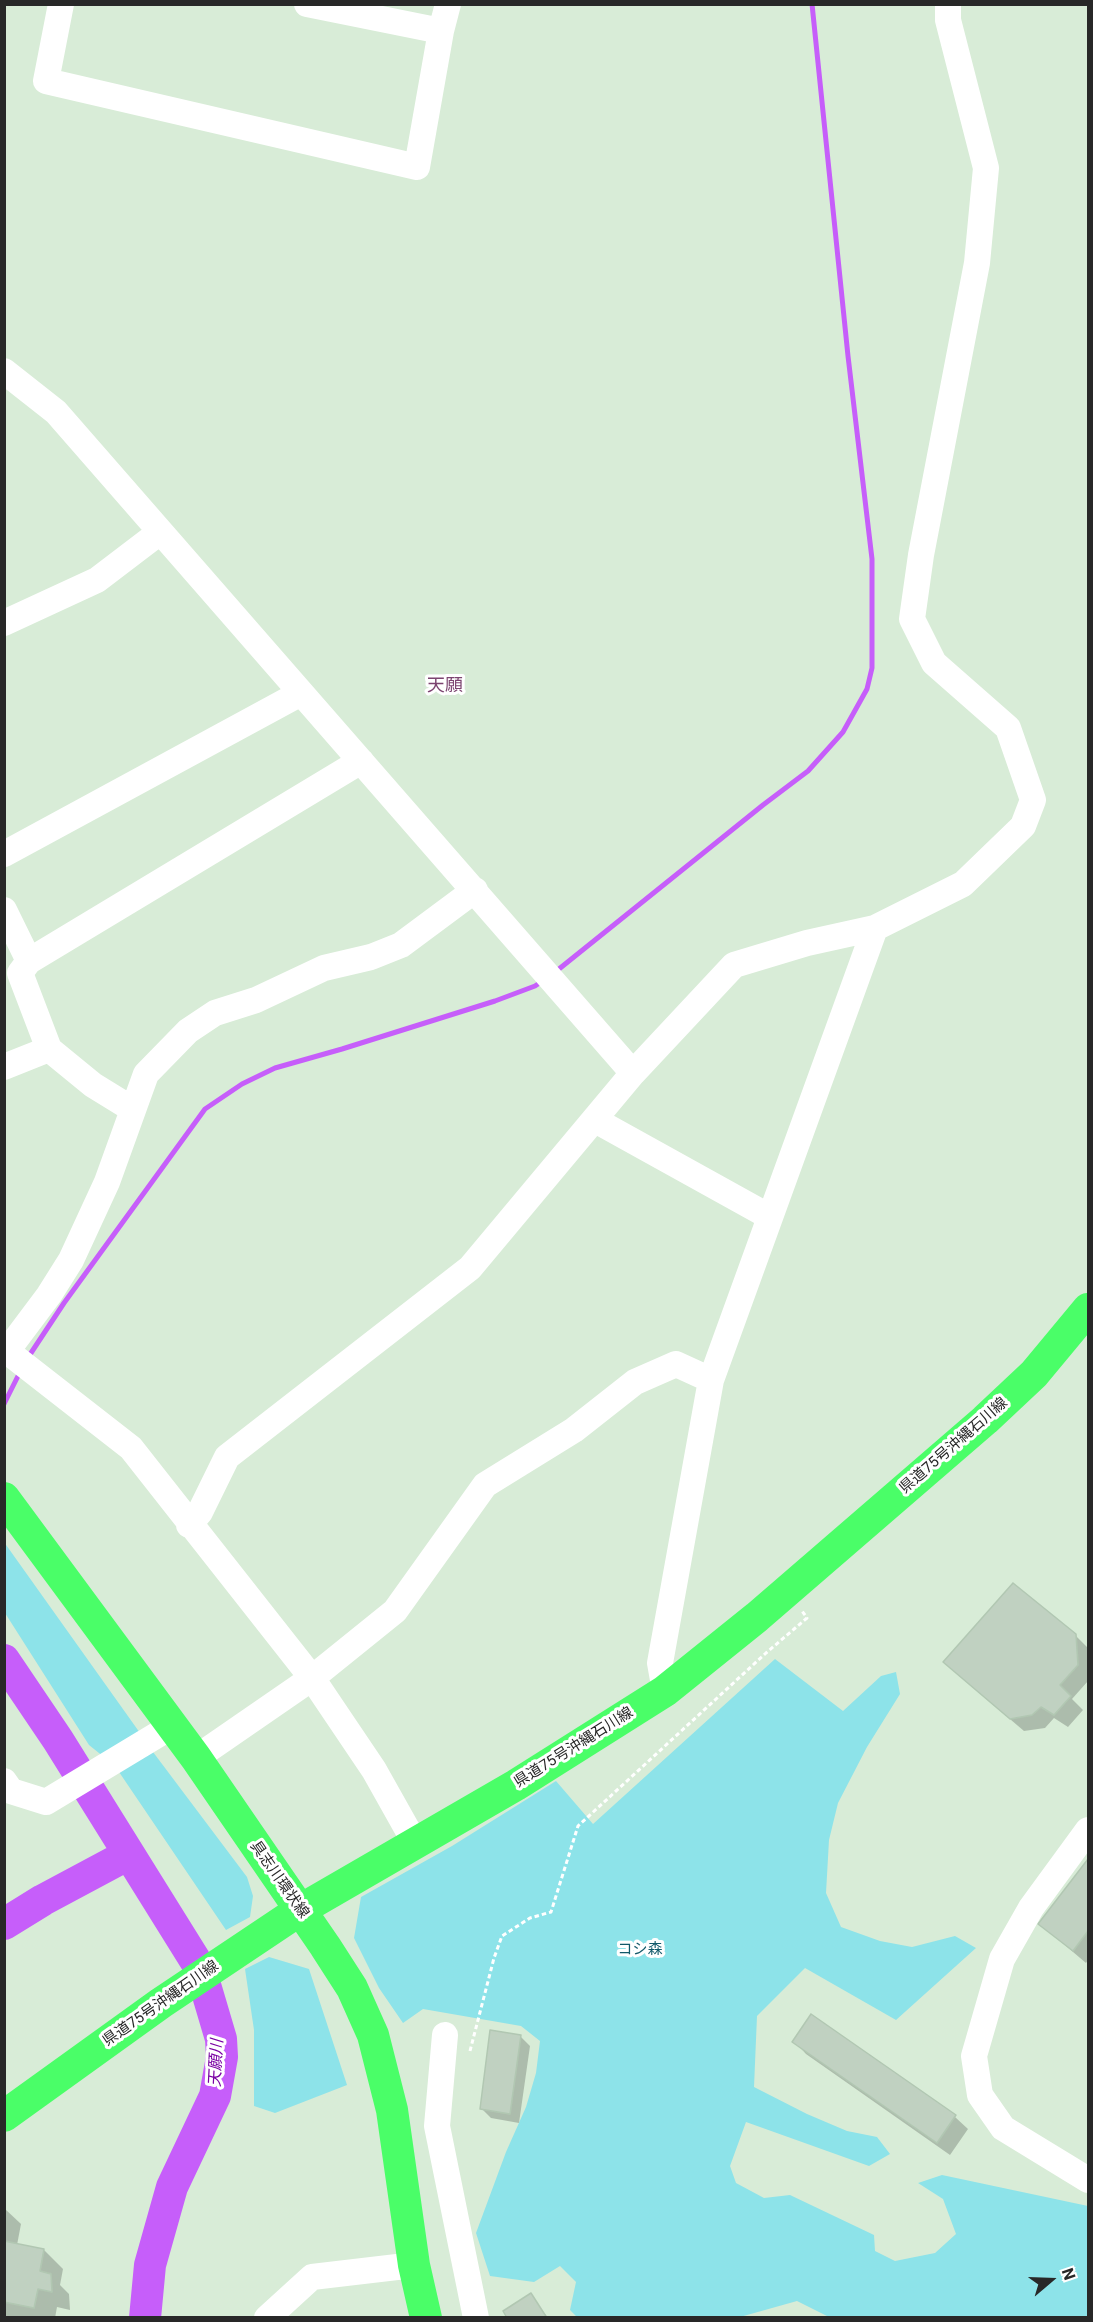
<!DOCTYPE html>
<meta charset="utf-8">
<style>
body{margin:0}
#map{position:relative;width:1093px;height:2322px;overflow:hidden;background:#d8ecd7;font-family:Roboto,sans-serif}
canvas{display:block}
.frame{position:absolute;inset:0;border:6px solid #282828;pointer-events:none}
.north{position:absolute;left:1021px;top:2250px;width:60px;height:60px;-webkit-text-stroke:4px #fff;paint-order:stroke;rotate:71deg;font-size:16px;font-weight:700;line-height:24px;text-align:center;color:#282828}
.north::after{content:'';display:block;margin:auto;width:21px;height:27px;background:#282828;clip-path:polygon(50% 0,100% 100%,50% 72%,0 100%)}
</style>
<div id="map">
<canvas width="1093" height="2322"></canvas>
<div class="frame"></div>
<div class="north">N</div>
</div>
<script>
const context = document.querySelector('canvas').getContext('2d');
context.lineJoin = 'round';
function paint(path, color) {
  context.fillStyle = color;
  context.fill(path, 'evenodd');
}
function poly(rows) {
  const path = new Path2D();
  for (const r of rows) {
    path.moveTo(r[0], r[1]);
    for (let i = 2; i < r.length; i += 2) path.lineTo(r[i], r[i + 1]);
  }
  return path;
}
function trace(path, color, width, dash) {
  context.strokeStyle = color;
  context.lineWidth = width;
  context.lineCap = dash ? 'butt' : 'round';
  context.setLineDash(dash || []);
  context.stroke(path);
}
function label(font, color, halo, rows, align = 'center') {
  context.font = font + ' Roboto,"Noto Sans JP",sans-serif';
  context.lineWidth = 6;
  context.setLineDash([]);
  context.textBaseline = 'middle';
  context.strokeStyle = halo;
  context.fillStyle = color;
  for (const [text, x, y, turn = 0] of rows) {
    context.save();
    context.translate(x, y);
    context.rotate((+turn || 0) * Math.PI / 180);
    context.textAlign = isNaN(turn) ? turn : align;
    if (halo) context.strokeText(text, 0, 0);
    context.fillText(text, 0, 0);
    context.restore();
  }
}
const green = poly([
 [4,1542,140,1733,104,1757,89,1745,5,1613],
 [775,1659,843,1711,881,1676,896,1672,900,1694,867,1747,838,1803,829,1840,826,1893,841,1927,880,1941,912,1947,955,1936,976,1948,896,2020,805,1968,757,2016,754,2087,807,2114,847,2131,877,2137,890,2154,869,2166,746,2122,730,2166,736,2183,764,2198,790,2195,874,2235,875,2251,895,2261,935,2253,956,2234,943,2199,918,2183,942,2175,1088,2206,1088,2317,829,2317,797,2301,740,2317,577,2317,570,2310,576,2282,560,2266,534,2282,490,2276,476,2233,506,2152,526,2107,536,2073,540,2041,521,2026,423,2009,403,2023,379,1988,354,1938,361,1897,452,1846,556,1781,593,1824],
 [150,1748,247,1877,253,1896,250,1917,226,1930,117,1769],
 [269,1957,309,1969,347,2085,275,2113,254,2106,254,2030,245,1969]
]);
const shadow = poly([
 [1075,1635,1088,1648,1088,1681,1072,1699,1083,1710,1068,1727,1054,1718,1045,1728,1024,1731,957,1674],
 [1088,1862,1088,1960,1086,1963,1040,1924],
 [811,2016,955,2117,968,2129,950,2155,806,2054,794,2041],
 [520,2036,530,2046,519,2123,491,2118,482,2109],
 [4,2208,21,2224,17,2245,44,2250,63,2269,60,2285,69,2294,70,2310,57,2307,55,2318,4,2318],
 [531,2295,548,2318,509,2318]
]);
const stream = poly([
 [554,973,763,805,808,771,843,732,867,689,872,668,872,559,848,356,812,4],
 [27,1359,64,1303,205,1109,242,1084,275,1068,342,1049,495,1001,535,986,544,980],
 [4,1404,20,1372]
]);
const river = poly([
 [4,1660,58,1740,200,1968,221,2039,222,2057,215,2096,172,2187,150,2265,145,2318],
 [4,1924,43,1900,129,1854]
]);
const building = poly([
 [1013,1583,1076,1634,1078,1665,1060,1685,1071,1696,1054,1715,1041,1707,1032,1715,1010,1719,943,1662,1013,1583],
 [1088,1859,1088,1931,1073,1951,1038,1924,1088,1859],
 [811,2014,956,2115,937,2143,792,2042,811,2014],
 [490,2030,521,2035,510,2114,480,2109,490,2030],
 [4,2241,44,2249,40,2271,51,2274,52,2292,38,2289,34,2308,4,2302,4,2241],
 [531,2293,547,2318,507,2318,503,2311,531,2293]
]);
const path = poly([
 [470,2051,494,1958,502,1936,530,1918,551,1912,578,1826,766,1653,807,1618,802,1611]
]);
const minor = poly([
 [61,4,46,81,417,167,441,31,448,4],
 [307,4,441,31],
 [4,371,56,412,633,1073],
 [4,623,97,580,160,532],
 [4,854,301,693],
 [4,910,29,961],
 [49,1049,20,973,29,961,361,761],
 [4,1067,49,1049,93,1085,132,1109],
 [595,1120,770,1217],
 [4,1349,131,1448,312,1678,374,1770,415,1843],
 [7,1351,49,1295,71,1260,107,1182,146,1074,188,1031,215,1013,256,1000,324,968,371,957,401,945,475,890],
 [189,1525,200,1512,227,1457,470,1268,633,1073,734,965,807,943,875,928,963,884,1023,826,1033,800,1008,728,934,663,912,619,921,555,977,263,986,168,948,20,948,4],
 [665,1691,660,1663,711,1380,875,928],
 [196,1758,312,1678,395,1611,485,1485,574,1430,635,1382,676,1364,711,1380],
 [4,1781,11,1791,46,1802,172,1726],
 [1088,1830,1031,1908,1002,1959,974,2056,980,2095,1003,2128,1088,2180],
 [445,2035,437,2126,476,2318],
 [267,2318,312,2277,414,2265]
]);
const major = poly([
 [4,1498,196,1758,325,1946,352,1988,373,2035,392,2110,414,2265,426,2318],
 [4,2116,161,2003,300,1910,516,1785,665,1691,757,1617,985,1420,1034,1374,1088,1309]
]);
const streetNames = [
 ["県道75号沖縄石川線",954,1446,-41],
 ["県道75号沖縄石川線",574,1748,-32],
 ["具志川環状線",279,1880,55],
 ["県道75号沖縄石川線",161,2004,-35]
];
const parkNames = [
 ["コシ森",640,1950]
];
const waterNames = [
 ["天願川",217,2063,-87]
];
const quarterNames = [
 ["天願",445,686]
];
paint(green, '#8de3e9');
paint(shadow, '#0003');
trace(stream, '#c65efa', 5);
trace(river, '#c65efa', 32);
paint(building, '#c0d1c1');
trace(building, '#b1c7b2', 1.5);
trace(path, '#fff', 3, [4.5, 3]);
trace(minor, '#fff', 26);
trace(major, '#4afe68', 32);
label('15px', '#282828', '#fff', streetNames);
label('15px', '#12596a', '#fff', parkNames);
label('italic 16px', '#7900a3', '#fff', waterNames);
label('18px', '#7c4470', '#fff', quarterNames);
</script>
